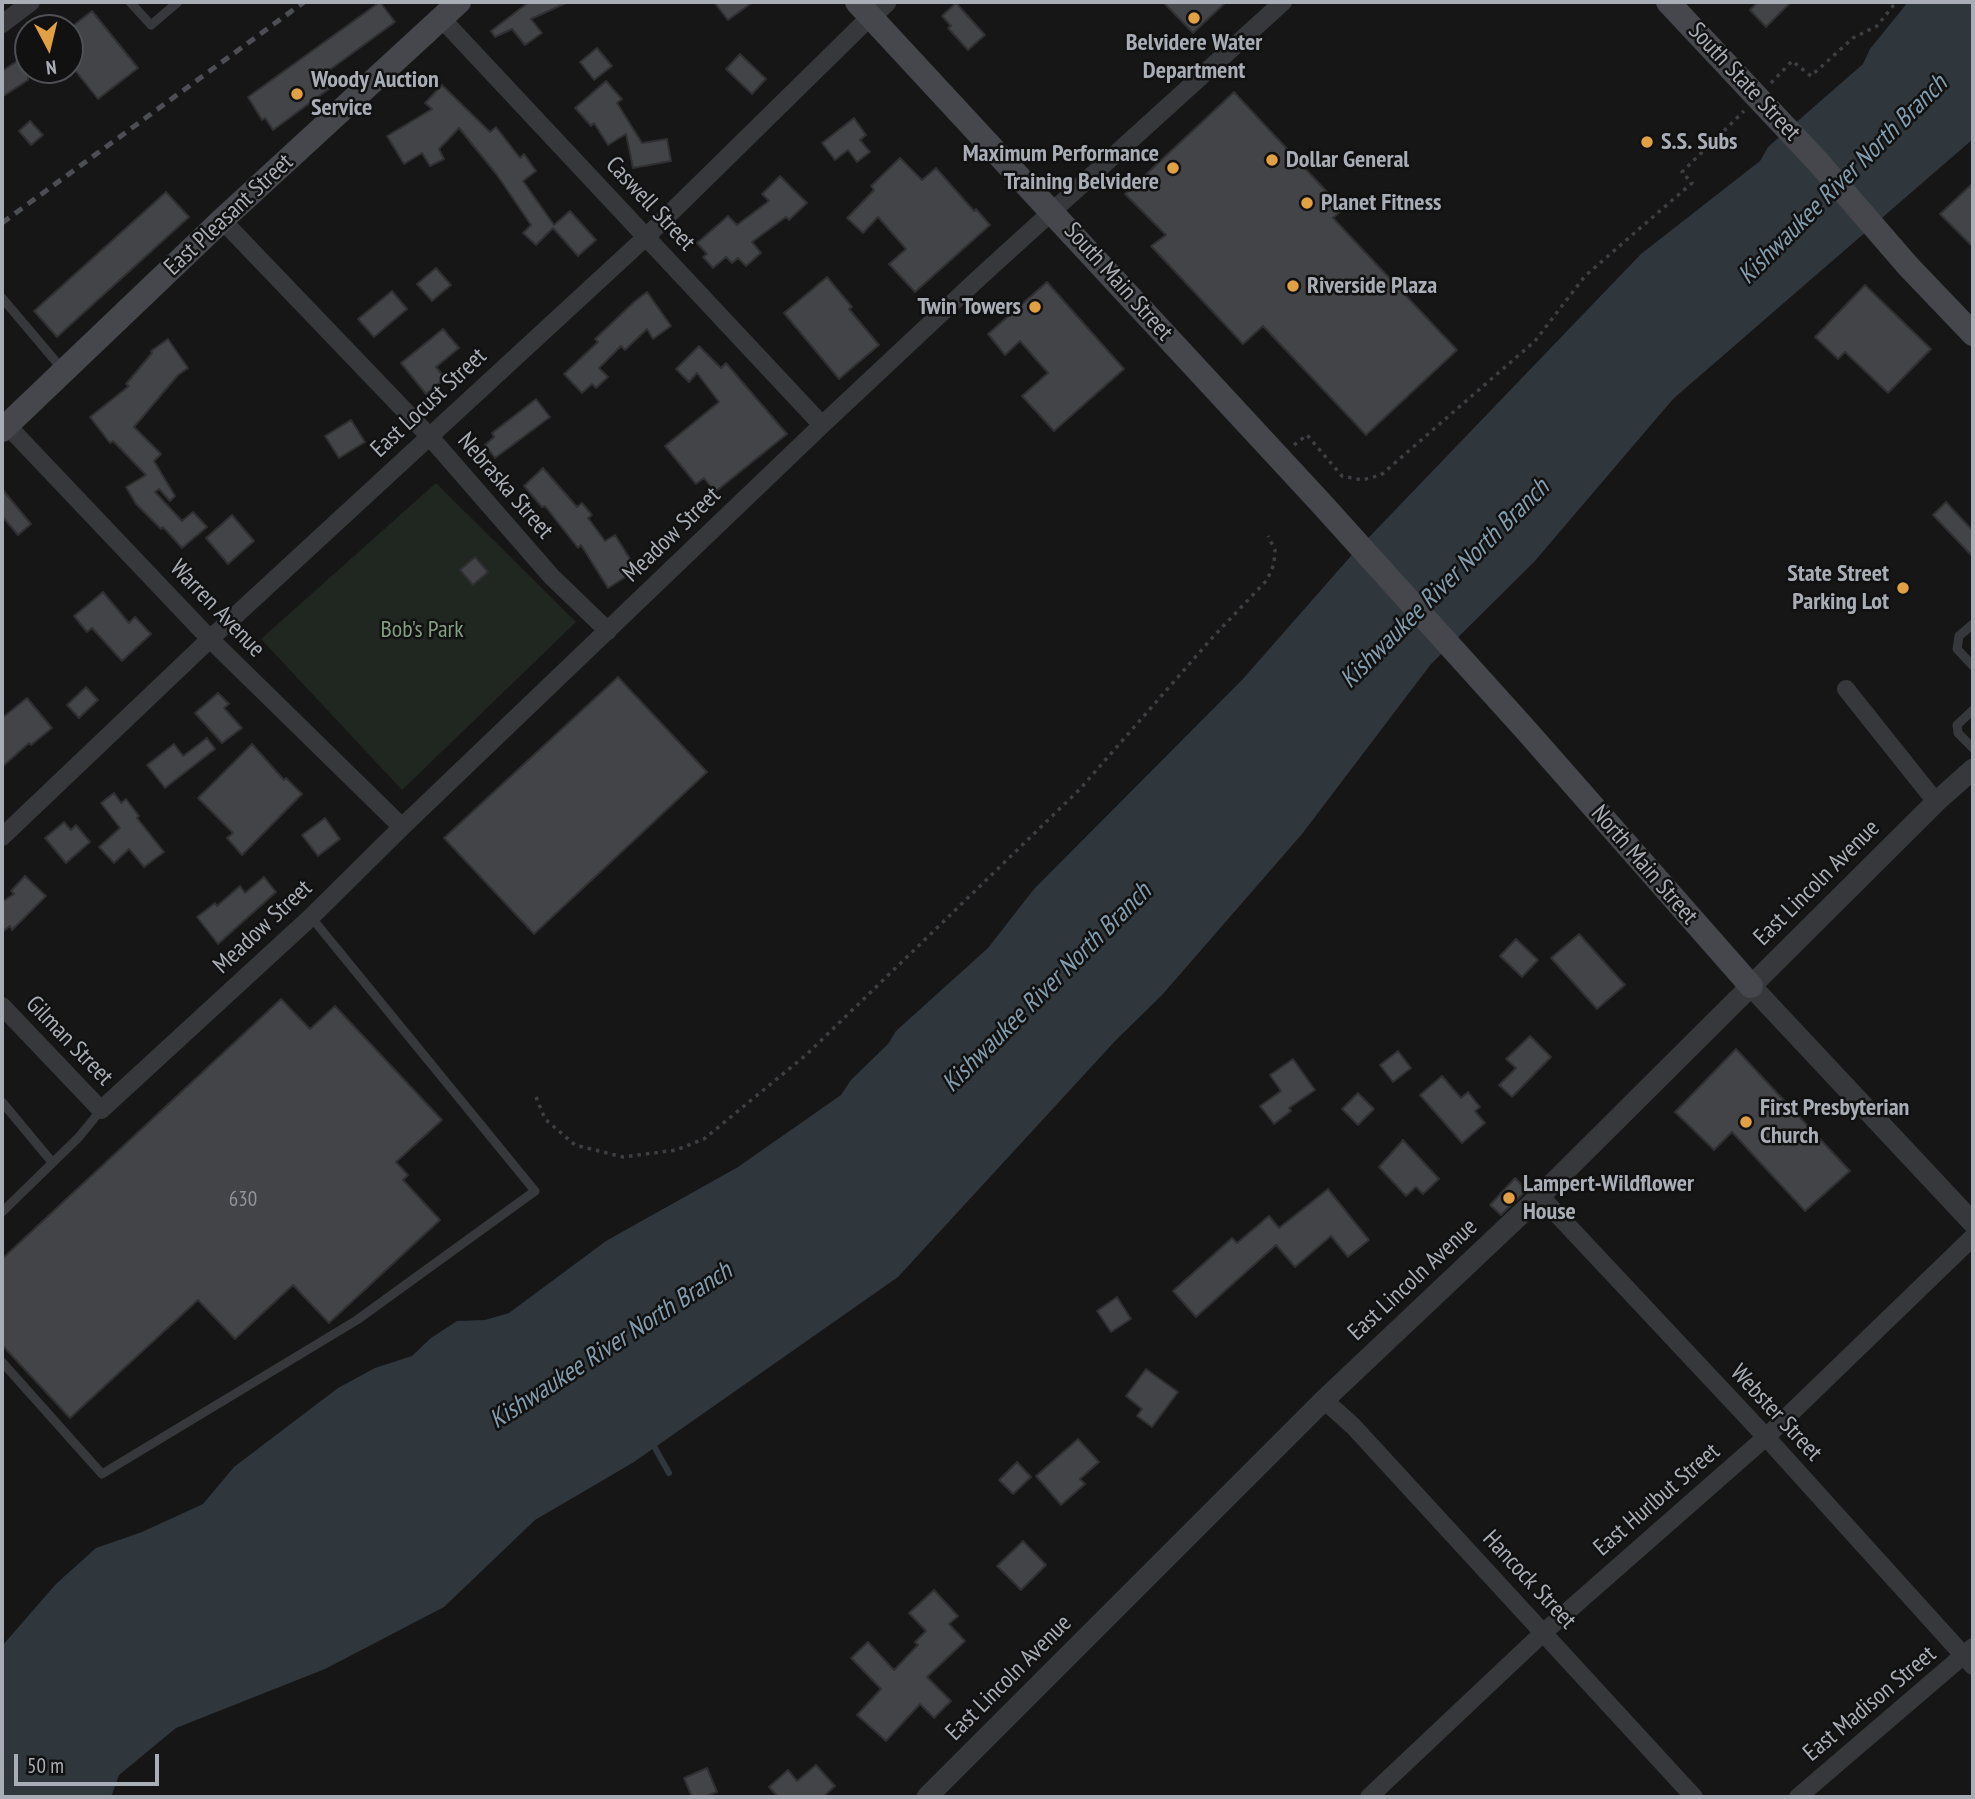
<!DOCTYPE html>
<style>
body{margin:0}
#map{position:relative;width:1975px;height:1799px;overflow:hidden;background:#161617;font-family:"PT Sans Narrow",sans-serif}
canvas{display:block}
.frame{position:absolute;inset:0;border:4px solid #a9aeb6;pointer-events:none}
.north{position:absolute;left:14px;top:14px;width:70px;height:70px;box-sizing:border-box;background:#111112;border:2px solid #4e5054;border-radius:50%;rotate:173deg;font-size:19px;font-weight:700;line-height:28px;text-align:center;color:#a9aeb6}
.north::after{content:'';display:block;margin:auto;width:24px;height:32px;background:#e1a044;clip-path:polygon(50% 0,100% 100%,50% 72%,0 100%)}
.scale{position:absolute;left:14px;top:1754px;width:145px;height:32px;box-sizing:border-box;border:4px solid #a9aeb6;border-top:0;padding-left:9px;font-size:21px;line-height:24px;white-space:nowrap;color:#a9aeb6;-webkit-text-stroke:5px #111112;paint-order:stroke}
</style>
<div id="map">
<canvas width="1975" height="1799"></canvas>
<div class="frame"></div>
<div class="north">N</div>
<div class="scale">50 m</div>
</div>
<script>
const context = document.querySelector('canvas').getContext('2d');
context.lineJoin = 'round';
function paint(path, color) {
  context.fillStyle = color;
  context.fill(path, 'evenodd');
}
function poly(rows) {
  const path = new Path2D();
  for (const r of rows) {
    path.moveTo(r[0], r[1]);
    for (let i = 2; i < r.length; i += 2) path.lineTo(r[i], r[i + 1]);
  }
  return path;
}
function trace(path, color, width, dash) {
  context.strokeStyle = color;
  context.lineWidth = width;
  context.lineCap = dash ? 'butt' : 'round';
  context.setLineDash(dash || []);
  context.stroke(path);
}
function label(font, color, halo, rows, align = 'center') {
  context.font = font + ' "PT Sans Narrow",sans-serif';
  context.lineWidth = 5;
  context.setLineDash([]);
  context.textBaseline = 'middle';
  context.strokeStyle = halo;
  context.fillStyle = color;
  for (const [text, x, y, turn = 0] of rows) {
    context.save();
    context.translate(x, y);
    context.rotate((+turn || 0) * Math.PI / 180);
    context.textAlign = isNaN(turn) ? turn : align;
    if (halo) context.strokeText(text, 0, 0);
    context.fillText(text, 0, 0);
    context.restore();
  }
}
const green = poly([
 [436,483,576,622,402,790,261,639]
]);
const water = poly([
 [1908,2,1973,2,1973,139,1673,399,1534,562,1431,664,1302,834,1162,995,1116,1040,898,1277,634,1462,535,1520,444,1607,325,1669,176,1728,119,1775,111,1797,2,1797,2,1646,56,1584,96,1548,142,1532,203,1504,234,1467,338,1388,375,1368,412,1356,431,1338,457,1321,485,1320,509,1313,606,1241,738,1167,841,1095,851,1080,888,1044,896,1031,988,948,1034,889,1242,680,1350,557,1641,254,1760,161,1768,147,1863,64,1870,49]
]);
const stream = poly([
 [655,1448,669,1473]
]);
const building = poly([
 [380,2,395,22,324,74,333,86,273,130,265,118,262,120,248,97,380,2],
 [529,2,568,2,531,19,542,33,525,45,512,29,495,37,491,31,529,2],
 [714,2,753,2,728,20,714,2],
 [1163,2,1226,2,1193,33,1163,2],
 [1758,2,1791,2,1766,27,1750,10,1758,2],
 [956,3,985,35,968,50,948,28,951,26,942,16,956,3],
 [92,11,138,68,98,99,70,64,70,28,92,11],
 [597,48,612,66,594,80,580,62,597,48],
 [28,54,28,80,2,97,2,71,28,54],
 [740,54,766,79,752,94,726,69,740,54],
 [606,81,622,99,617,103,642,143,667,139,671,161,633,168,626,134,608,145,594,123,591,126,575,108,606,81],
 [442,85,490,132,496,127,520,158,524,154,536,171,523,181,554,225,570,211,596,240,578,256,553,228,536,245,523,233,531,225,497,175,459,128,439,149,444,159,430,166,422,153,404,164,387,136,432,109,425,103,442,85],
 [1234,92,1343,209,1333,218,1457,350,1366,435,1263,326,1243,344,1151,246,1166,235,1125,194,1234,92],
 [854,118,866,135,860,140,870,152,857,162,848,150,835,160,822,143,854,118],
 [30,121,43,135,31,145,19,131,30,121],
 [900,158,922,180,936,168,974,211,976,209,990,225,915,292,889,264,906,249,878,217,863,233,847,218,874,190,871,186,900,158],
 [780,176,807,203,789,220,786,217,752,242,761,253,746,266,738,258,732,263,726,257,713,268,703,257,707,254,697,243,728,216,737,225,769,201,762,194,780,176],
 [1973,183,1973,247,1940,214,1973,183],
 [166,192,189,217,57,337,34,311,166,192],
 [436,268,451,285,432,301,417,284,436,268],
 [827,277,852,307,849,309,879,345,839,379,784,313,827,277],
 [1047,282,1124,369,1054,431,1022,396,1048,373,1020,341,1005,355,988,334,1047,282],
 [1865,285,1931,349,1888,393,1845,352,1838,359,1815,337,1865,285],
 [392,291,407,309,374,337,358,319,392,291],
 [647,292,671,326,653,339,647,329,625,350,621,346,599,368,608,377,596,388,592,384,582,393,564,374,598,342,595,339,634,302,647,292],
 [443,329,459,348,436,367,445,378,426,394,401,363,443,329],
 [168,339,188,368,178,375,134,427,161,454,154,461,175,496,170,501,159,489,155,492,182,521,193,512,207,527,182,548,163,527,161,529,136,504,126,487,146,475,113,441,110,443,90,417,129,386,126,384,152,353,151,351,168,339],
 [699,346,721,368,726,363,787,434,715,492,704,478,696,484,665,446,719,402,697,373,689,382,676,369,699,346],
 [536,399,550,417,495,458,485,445,494,437,492,433,536,399],
 [351,420,365,442,339,458,325,436,351,420],
 [543,468,577,507,582,503,592,515,588,518,605,541,615,535,637,570,608,588,581,545,578,548,545,506,542,507,524,486,543,468],
 [2,489,31,524,18,535,2,516,2,489],
 [1946,502,1973,531,1973,557,1933,515,1946,502],
 [232,515,254,541,228,564,206,538,232,515],
 [475,557,488,572,473,585,460,570,475,557],
 [103,592,129,623,135,617,151,634,122,661,92,628,87,632,74,616,103,592],
 [618,677,707,772,534,934,444,838,618,677],
 [86,687,98,700,79,718,67,705,86,687],
 [218,693,229,704,224,708,242,728,222,743,195,713,218,693],
 [27,698,52,728,31,745,29,743,2,767,2,718,27,698],
 [207,738,215,749,165,788,147,765,174,744,183,756,207,738],
 [252,744,284,780,286,778,302,794,242,855,227,838,233,833,198,798,252,744],
 [114,793,121,803,126,799,139,816,137,818,164,852,144,867,129,849,114,863,99,847,120,828,101,803,114,793],
 [325,818,340,839,318,856,302,835,325,818],
 [64,822,71,830,76,825,90,842,66,863,45,838,64,822],
 [25,876,46,896,12,930,10,926,2,932,2,902,14,894,11,891,25,876],
 [264,877,276,892,218,944,197,917,215,903,217,906,240,886,245,893,264,877],
 [1579,934,1625,985,1597,1009,1551,958,1579,934],
 [1516,939,1538,960,1522,977,1500,956,1516,939],
 [281,999,310,1029,335,1006,442,1120,396,1162,408,1175,403,1180,440,1220,329,1323,293,1285,235,1339,198,1300,70,1418,2,1345,2,1259,281,999],
 [1530,1036,1551,1057,1512,1097,1499,1085,1516,1068,1506,1059,1530,1036],
 [1736,1049,1850,1171,1805,1211,1732,1132,1714,1150,1675,1112,1736,1049],
 [1398,1051,1411,1068,1393,1082,1380,1065,1398,1051],
 [1293,1059,1315,1090,1289,1108,1291,1111,1274,1124,1260,1106,1281,1091,1270,1075,1293,1059],
 [1442,1076,1461,1098,1468,1092,1480,1107,1475,1111,1485,1123,1462,1143,1420,1095,1442,1076],
 [1358,1093,1374,1109,1358,1125,1342,1109,1358,1093],
 [1403,1140,1439,1179,1423,1194,1416,1187,1406,1196,1379,1167,1403,1140],
 [1515,1178,1527,1190,1501,1215,1490,1205,1515,1178],
 [1328,1189,1369,1240,1348,1257,1331,1236,1295,1267,1276,1245,1196,1317,1173,1291,1232,1238,1237,1243,1269,1216,1279,1228,1328,1189],
 [1117,1297,1131,1319,1111,1332,1097,1311,1117,1297],
 [1146,1369,1178,1392,1152,1427,1137,1416,1142,1409,1126,1396,1146,1369],
 [1078,1439,1099,1462,1080,1479,1085,1484,1061,1505,1036,1476,1078,1439],
 [1017,1462,1031,1477,1013,1494,999,1480,1017,1462],
 [1023,1541,1046,1565,1021,1590,997,1566,1023,1541],
 [934,1590,958,1616,949,1624,965,1641,927,1677,951,1701,934,1718,920,1704,886,1741,857,1715,881,1689,851,1658,868,1642,894,1670,918,1645,915,1642,926,1631,909,1613,934,1590],
 [816,1765,835,1786,823,1797,778,1797,769,1787,788,1770,797,1781,816,1765],
 [707,1768,717,1792,704,1797,692,1797,684,1778,707,1768]
]);
const path = poly([
 [1771,83,1792,61,1811,76,1853,38,1877,26,1896,2],
 [1294,445,1307,435,1342,476,1362,480,1381,475,1535,341,1585,276,1692,183,1682,172,1744,111],
 [536,1097,545,1119,575,1145,623,1157,676,1150,704,1139,806,1055,1080,789,1212,638,1267,580,1274,564,1275,550,1268,536]
]);
const service = poly([
 [130,2,151,25,178,2],
 [2,298,63,370],
 [1973,624,1959,636,1957,649,1973,666],
 [1973,710,1957,725,1958,733,1973,748],
 [2,1102,52,1162],
 [2,1212,79,1137,101,1110],
 [2,1362,102,1474,357,1320,535,1191,311,917]
]);
const minor = poly([
 [441,18,822,425],
 [2,24,31,2],
 [222,220,430,437,551,576,608,631],
 [2,420,210,639,402,827],
 [1846,689,1936,802],
 [2,837,210,639,647,236,871,16],
 [2,1006,101,1110,311,917,402,827,822,425,981,276,1283,2],
 [1540,1196,1766,1437,1973,1666],
 [1324,1400,1353,1426,1694,1797],
 [1369,1797,1544,1632,1766,1437,1973,1237],
 [1798,1797,1973,1647]
]);
const tertiary = poly([
 [871,16,886,2],
 [1751,986,1973,1223],
 [927,1797,1324,1400,1540,1196,1936,802,1973,769]
]);
const secondary = poly([
 [857,2,1320,502,1525,729,1751,986],
 [1668,2,1819,163,1908,266,1973,334],
 [2,430,222,220,459,2]
]);
const rail = poly([
 [2,223,304,2]
]);
const markers = [
 [1194,18,7,"#e1a044"],
 [297,94,7,"#e1a044"],
 [1647,142,7,"#e1a044"],
 [1272,160,7,"#e1a044"],
 [1173,168,7,"#e1a044"],
 [1307,203,7,"#e1a044"],
 [1293,286,7,"#e1a044"],
 [1035,307,7,"#e1a044"],
 [1903,588,7,"#e1a044"],
 [1746,1122,7,"#e1a044"],
 [1509,1198,7,"#e1a044"]
];
const numberNames = [
 ["630",243,1200]
];
const poiNames = [
 ["Belvidere Water",1194,43,"center"],
 ["Department",1194,71,"center"],
 ["Woody Auction",311,80],
 ["Service",311,108],
 ["S.S. Subs",1661,142],
 ["Maximum Performance",1159,154,"right"],
 ["Training Belvidere",1159,182,"right"],
 ["Dollar General",1286,160],
 ["Planet Fitness",1321,203],
 ["Riverside Plaza",1307,286],
 ["Twin Towers",1021,307,"right"],
 ["State Street",1889,574,"right"],
 ["Parking Lot",1889,602,"right"],
 ["First Presbyterian",1760,1108],
 ["Church",1760,1136],
 ["Lampert-Wildflower",1523,1184],
 ["House",1523,1212]
];
const streetNames = [
 ["South State Street",1744,82,47],
 ["Caswell Street",650,204,47],
 ["East Pleasant Street",229,215,-43],
 ["South Main Street",1118,282,48],
 ["East Locust Street",429,403,-43],
 ["Nebraska Street",505,486,49],
 ["Meadow Street",672,535,-44],
 ["Warren Avenue",217,609,46],
 ["North Main Street",1644,865,49],
 ["East Lincoln Avenue",1817,883,-45],
 ["Meadow Street",263,927,-43],
 ["Gilman Street",69,1041,46],
 ["East Lincoln Avenue",1413,1280,-43],
 ["Webster Street",1776,1413,47],
 ["East Hurlbut Street",1657,1500,-41],
 ["Hancock Street",1529,1580,47],
 ["East Lincoln Avenue",1009,1678,-45],
 ["East Madison Street",1870,1704,-40]
];
const parkNames = [
 ["Bob's Park",422,630]
];
const waterNames = [
 ["Kishwaukee River North Branch",1843,180,-45],
 ["Kishwaukee River North Branch",1445,584,-45],
 ["Kishwaukee River North Branch",1047,988,-45],
 ["Kishwaukee River North Branch",611,1346,-33]
];
paint(green, '#202720');
paint(water, '#2f373c');
trace(stream, '#2f373c', 6);
paint(building, '#434447');
trace(building, '#303033', 2);
trace(path, '#3d3f43', 3.5, [3.5, 5]);
trace(service, '#37383c', 9);
trace(minor, '#37383c', 18);
trace(tertiary, '#37383c', 21);
trace(secondary, '#45474c', 24);
trace(rail, '#4c4e53', 5, [9, 7]);
for (const [x, y, r, color] of markers) {
  const dot = new Path2D();
  dot.arc(x, y, r, 0, 2 * Math.PI);
  context.fillStyle = color;
  context.fill(dot);
  trace(dot, '#111112', 2.5);
}
label('21px', '#90949a', null, numberNames);
label('bold 24px', '#a9aeb6', '#111112', poiNames, 'left');
label('24px', '#a9aeb6', '#111112', streetNames);
label('24px', '#829f82', '#111112', parkNames);
label('italic 26px', '#839dae', '#111112', waterNames);
</script>
